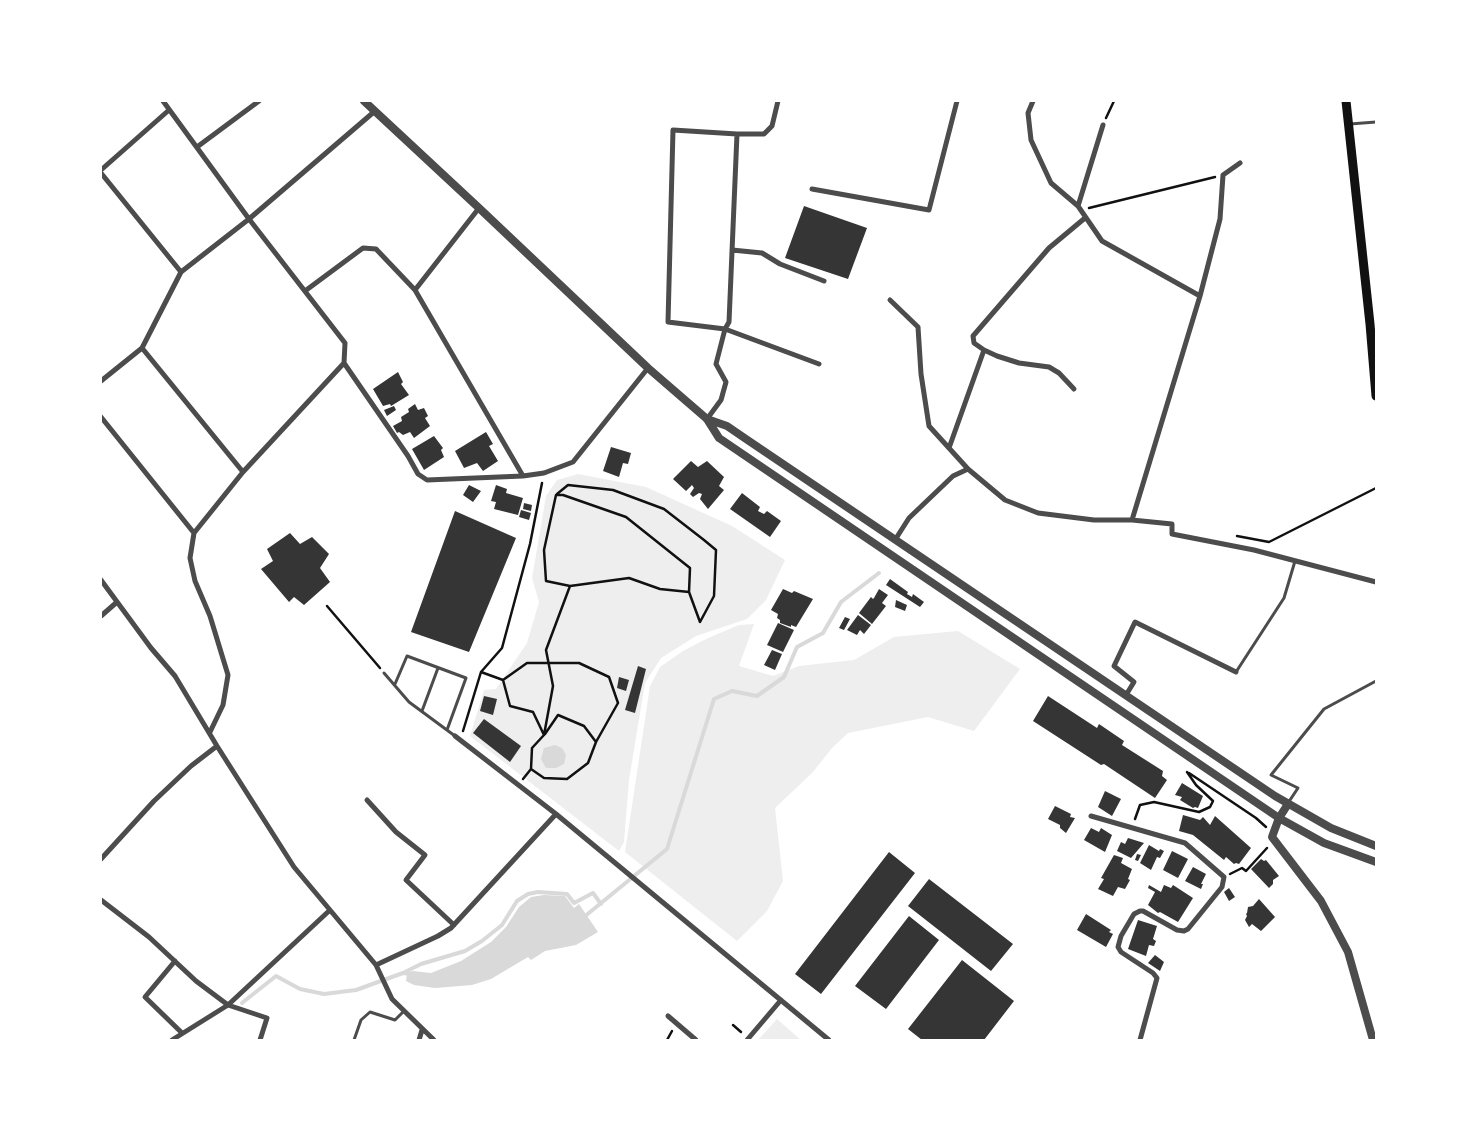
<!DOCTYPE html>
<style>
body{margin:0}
#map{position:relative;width:1477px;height:1141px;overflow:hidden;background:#fff;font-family:Commissioner,sans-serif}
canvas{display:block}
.frame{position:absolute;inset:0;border:102px solid #fff;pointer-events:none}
</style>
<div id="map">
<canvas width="1477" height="1141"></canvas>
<div class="frame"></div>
</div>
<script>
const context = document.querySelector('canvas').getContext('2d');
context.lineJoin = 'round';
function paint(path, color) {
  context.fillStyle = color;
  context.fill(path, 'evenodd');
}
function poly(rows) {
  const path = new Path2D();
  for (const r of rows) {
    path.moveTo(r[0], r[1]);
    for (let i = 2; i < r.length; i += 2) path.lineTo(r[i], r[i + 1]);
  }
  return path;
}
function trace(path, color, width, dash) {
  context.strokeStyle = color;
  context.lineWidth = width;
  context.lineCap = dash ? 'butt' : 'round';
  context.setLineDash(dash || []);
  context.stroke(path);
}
const green = poly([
 [578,474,646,487,732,526,785,560,766,600,747,619,696,636,661,658,645,683,629,780,624,842,619,851,470,736,484,690,496,689,527,643,539,602,532,578,546,496,557,480],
 [754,624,739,666,773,676,799,666,854,660,894,637,958,631,1020,669,974,731,928,717,848,733,832,748,812,773,775,808,783,881,767,911,737,941,625,852,650,686,660,667,683,651,706,639,739,625],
 [777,1019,801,1040,758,1040]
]);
const water = poly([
 [555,745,562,748,566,755,564,764,556,768,546,768,541,759,544,748],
 [544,895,565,896,574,908,579,904,598,932,576,945,545,951,531,960,528,957,491,979,472,985,435,988,414,985,406,981,407,973,413,971,431,973,461,961,491,942,506,927,519,907,531,897]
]);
const stream = poly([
 [584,917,667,849,714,699,732,691,757,696,784,677,797,647,823,633,841,602,879,573],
 [405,972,421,964,465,951,482,941,502,925,517,901,528,894,538,892,567,894,574,903,593,893,601,904],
 [242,1003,276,976,300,989,324,994,356,990,403,973,412,974]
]);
const building = poly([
 [804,206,867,228,848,279,785,258],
 [398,372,403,382,401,384,409,395,391,406,390,404,383,406,373,389],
 [415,404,418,410,424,408,428,416,425,418,430,426,414,438,410,432,403,435,399,432,397,433,393,426,402,421,401,417,409,412,408,409],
 [394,406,396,410,387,416,384,410],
 [486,432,493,444,489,446,498,461,483,471,477,463,464,468,455,451],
 [434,436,443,448,441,450,444,457,424,470,412,449],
 [611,447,631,453,628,464,623,463,619,477,603,471],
 [691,461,698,467,707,461,724,477,719,486,724,490,708,509,700,499,702,494,699,493,693,497,690,494,694,488,692,485,686,491,673,479],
 [469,485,481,491,473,502,463,495],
 [496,485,507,489,506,493,523,498,518,515,494,509,496,502,491,501],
 [742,493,760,507,758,511,764,514,767,511,781,521,770,537,730,509],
 [524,503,532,505,531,511,523,509],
 [521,510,531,513,529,520,519,517],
 [455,511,516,538,469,652,411,632],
 [290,533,300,544,312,537,329,554,320,568,330,582,304,605,294,597,289,602,261,569,273,561,267,549],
 [890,579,908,592,907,594,912,597,913,594,924,602,920,607,886,585],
 [783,589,792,593,794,591,813,599,796,627,791,625,791,627,780,623,780,620,777,618,778,614,771,610],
 [879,589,888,595,882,603,886,606,872,624,859,613,871,597,873,599,874,598],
 [896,600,907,605,905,611,895,607],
 [858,615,871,625,864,634,860,630,857,635,847,630],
 [845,617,850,619,844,630,839,628],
 [778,623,794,630,783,652,767,645],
 [772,650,782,654,775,670,764,665],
 [638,666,646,669,635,713,625,710],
 [619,677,629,680,626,691,617,688],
 [484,696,497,699,493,715,480,711],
 [1048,696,1097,728,1099,724,1124,741,1122,745,1163,771,1162,776,1167,780,1155,798,1104,764,1101,765,1033,721],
 [484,719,521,746,510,762,473,733],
 [1182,783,1203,796,1198,808,1195,807,1193,808,1180,800,1182,797,1175,795],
 [1105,791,1121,799,1112,816,1098,807],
 [1055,806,1071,814,1070,817,1075,818,1066,833,1060,828,1060,825,1048,819],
 [1183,815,1200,820,1203,817,1210,825,1215,816,1251,848,1239,864,1236,863,1234,864,1226,857,1224,860,1193,835,1179,831],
 [1091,828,1099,832,1101,828,1112,835,1105,852,1084,840],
 [1128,838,1144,843,1131,858,1117,851,1121,842,1125,844],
 [1149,845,1159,851,1160,849,1164,851,1160,858,1157,857,1151,870,1140,863],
 [1172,851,1188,859,1178,878,1163,870],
 [889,852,915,873,821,994,795,974],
 [1137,854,1141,855,1138,861,1135,860],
 [1114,855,1123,858,1121,863,1132,869,1128,879,1130,880,1125,889,1118,887,1113,896,1098,889,1104,879,1101,878],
 [1261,859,1264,861,1266,860,1279,876,1273,880,1273,884,1269,888,1251,869],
 [1193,867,1206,874,1201,884,1203,884,1201,889,1185,881],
 [929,879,1013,944,991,971,908,906],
 [1149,885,1161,892,1164,885,1171,888,1173,885,1193,898,1178,922,1160,912,1158,913,1148,905,1155,892,1148,888],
 [1229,888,1235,897,1229,901,1224,892],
 [1259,899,1275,917,1261,931,1252,924,1249,927,1245,920,1247,916,1246,914,1247,913,1248,907,1253,906],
 [1086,914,1111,930,1109,932,1113,934,1106,947,1077,930],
 [909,916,939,940,886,1009,855,986],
 [1138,920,1157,926,1153,939,1156,941,1154,946,1149,945,1146,956,1128,949],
 [1155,955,1164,962,1160,971,1148,963],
 [962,960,1014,1001,984,1040,922,1040,908,1029]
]);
const path = poly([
 [1106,118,1114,101],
 [1089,208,1215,177],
 [557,494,568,485,613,490,664,509,704,540,716,550,714,596,700,622,689,592],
 [1237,536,1269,542,1376,488],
 [327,606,380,668],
 [481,672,503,680,510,706,533,712,544,735,532,748,531,769,523,779],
 [503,680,527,663,579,663,609,677,618,703,596,742],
 [463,731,481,672,502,648,530,544,542,483],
 [544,735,553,686,546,650,570,586,629,578,660,589,689,592,690,568,626,517,563,495,556,495,544,550,546,581,570,586],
 [531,769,544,778,567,779,588,763,596,742,584,726,558,715,545,734],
 [1189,773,1256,818,1266,827],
 [1135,819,1140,805,1154,802,1199,812,1210,807,1213,801,1196,785,1187,772],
 [1230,874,1242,868,1246,871,1267,848],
 [733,1025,741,1032],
 [667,1040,672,1031]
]);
const service = poly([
 [1350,124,1376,122],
 [1236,672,1284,598,1295,561],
 [384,673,409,702,455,736],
 [395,684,407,656,466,678,447,730],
 [422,711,438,668],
 [1288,803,1298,788,1271,775,1324,709,1376,681],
 [354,1040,361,1020,370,1012,395,1020,404,1011]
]);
const minor = poly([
 [163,101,249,219,345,343,344,363,243,472,194,533,190,558,195,581,210,616,228,675,223,705,210,732],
 [778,101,772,126,764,134,737,134,673,130,668,322,725,329,819,364],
 [1033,101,1028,113,1031,140,1051,183,1078,206,1102,241,1200,296],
 [197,147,259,101],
 [101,170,169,110],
 [101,173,181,272],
 [812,189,929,210,957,101],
 [1078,206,1103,125],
 [732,250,762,253,780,264,824,281],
 [415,290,523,476],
 [305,291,363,248,376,249,415,290,479,208],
 [890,300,918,327,921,374,929,426,968,469,1005,500,1038,513,1094,520,1132,520,1172,524,1172,534,1254,550,1376,582],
 [142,348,181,272,249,219,375,111],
 [344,363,408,456,418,474,427,480,523,476,544,473,573,462,648,368],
 [101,381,142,348,243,472],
 [1074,389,1059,373,1049,367,1019,363,997,356,984,350,974,343,973,336,1049,248,1085,218],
 [101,417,194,533],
 [707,419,721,400,726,382,716,364,725,329,729,322,737,134],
 [949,448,984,350],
 [1132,520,1200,296,1220,219,1223,175,1240,163],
 [895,540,909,518,953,476,968,469],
 [101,580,151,648,175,676,217,746,294,867,376,965,392,999,434,1040],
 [101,616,117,602],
 [1126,695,1134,682,1114,666,1135,622,1236,672],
 [455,736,556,814,829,1040],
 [367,800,396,832,425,855,406,880,454,925],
 [1091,816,1185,843,1224,877,1222,887,1188,929,1184,931,1177,930,1143,911,1140,911,1134,914,1121,936,1118,947,1121,952,1153,973,1157,978,1140,1040],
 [101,859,154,801,191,766,217,746],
 [101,900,149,937,196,981,228,1005,330,910],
 [175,961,145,997,182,1033],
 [376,965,438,936,451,928,556,814],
 [668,1016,696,1040],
 [172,1040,228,1005,267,1018,260,1040],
 [419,1040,422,1030],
 [747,1040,781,1000]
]);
const tertiary = poly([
 [364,101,479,208,648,368,707,419,719,438,1279,818,1324,843,1376,862],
 [707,419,727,426,746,439,1275,796,1331,828,1376,846],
 [1288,804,1279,818,1272,837,1321,901,1348,952,1373,1040]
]);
const secondary = poly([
 [1346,101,1370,324,1376,396]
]);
paint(green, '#eee');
paint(water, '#d9d9d9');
trace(stream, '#d9d9d9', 4);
paint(building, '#353535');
trace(path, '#111', 2.5);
trace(service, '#4c4c4c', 3);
trace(minor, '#4c4c4c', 5);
trace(tertiary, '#4c4c4c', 8);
trace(secondary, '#111', 9);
</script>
